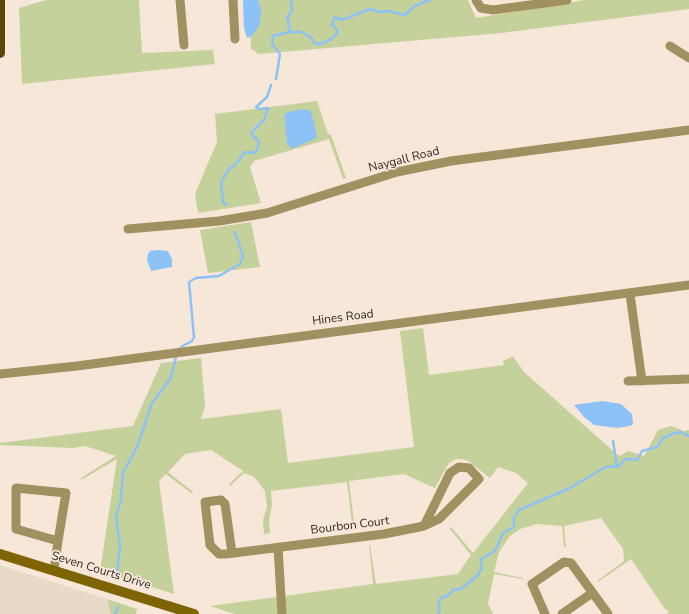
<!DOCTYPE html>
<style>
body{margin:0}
canvas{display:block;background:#f7e7d9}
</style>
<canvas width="689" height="614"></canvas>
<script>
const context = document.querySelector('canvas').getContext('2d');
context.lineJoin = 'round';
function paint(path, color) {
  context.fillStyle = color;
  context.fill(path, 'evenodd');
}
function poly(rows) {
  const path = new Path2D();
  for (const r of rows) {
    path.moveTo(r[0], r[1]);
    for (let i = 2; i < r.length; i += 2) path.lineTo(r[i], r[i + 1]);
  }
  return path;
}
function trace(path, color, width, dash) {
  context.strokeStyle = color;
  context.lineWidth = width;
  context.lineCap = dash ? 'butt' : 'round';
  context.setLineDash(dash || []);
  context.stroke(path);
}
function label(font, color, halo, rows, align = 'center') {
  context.font = font + ' "Nunito Sans",sans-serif';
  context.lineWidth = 3.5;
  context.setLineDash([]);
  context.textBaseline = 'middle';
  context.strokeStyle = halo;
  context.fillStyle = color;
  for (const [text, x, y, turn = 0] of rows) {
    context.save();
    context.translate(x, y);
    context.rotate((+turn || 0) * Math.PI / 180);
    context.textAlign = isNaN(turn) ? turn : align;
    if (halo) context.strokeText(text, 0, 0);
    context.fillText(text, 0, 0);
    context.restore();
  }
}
const commercial = poly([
 [0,565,107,599,111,614,0,614]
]);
const green = poly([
 [46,0,139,0,142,53,213,50,215,64,22,84,19,8],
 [249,0,468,0,476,18,585,0,689,0,689,9,501,33,259,54,251,49],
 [317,101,328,134,331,135,346,178,343,179,329,139,254,161,250,167,261,203,198,213,195,194,217,142,215,114],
 [251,222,260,267,208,273,200,230],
 [423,328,429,375,504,365,503,361,513,356,524,372,619,456,629,451,644,456,658,430,671,426,684,431,689,430,689,614,667,614,669,611,665,609,631,559,598,582,597,581,624,561,623,549,601,518,564,526,566,547,564,547,562,526,537,524,520,529,510,536,499,552,494,572,523,578,523,579,494,574,488,604,493,614,235,614,210,606,373,584,369,545,370,545,376,584,458,574,471,555,449,528,451,527,473,553,528,483,516,473,498,467,490,478,468,461,462,459,456,459,449,463,435,488,404,474,349,481,354,522,352,523,347,482,271,491,272,506,269,520,270,533,264,534,263,520,267,507,265,491,254,477,244,473,230,486,229,484,243,471,211,450,185,454,168,472,193,492,192,494,166,474,159,481,174,594,100,571,117,459,81,480,81,478,116,456,85,446,73,448,0,445,0,443,133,426,161,363,201,358,205,406,201,419,281,409,288,463,414,447,400,331],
 [107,599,137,609,136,614,111,614]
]);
const water = poly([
 [243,0,258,0,260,5,261,16,259,26,252,36,247,38,244,28],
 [304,109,311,111,317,136,315,139,291,149,287,143,284,115,288,112],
 [158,250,168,251,172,259,172,267,151,271,147,260,148,254,150,251],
 [603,401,621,404,632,414,633,424,630,426,617,428,594,425,584,417,574,405]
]);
const stream = poly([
 [289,32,290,26,287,18,292,11,291,0],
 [276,79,280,54,272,44,273,36,289,32,301,32,311,37,314,43,319,44,328,41,337,34,337,30,332,24,335,17,342,20,370,9,380,12,389,11,405,15,414,6,430,0],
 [226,205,223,202,221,183,228,170,235,165,245,152,254,153,257,150,259,142,251,133,264,120,268,108,259,109,256,107,267,97,271,85],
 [181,347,192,341,194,337,189,282,196,278,219,276,240,264,243,256,235,232],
 [613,441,617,467],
 [117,573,120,545,116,516,121,500,123,473,137,447,152,403,171,378,176,356],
 [115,614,118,607],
 [438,614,440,608,438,603,441,598,449,595,453,590,461,589,477,576,482,568,481,559,495,551,503,533,514,527,514,518,519,510,568,489,606,467,619,466,624,460,627,459,637,460,642,451,657,447,663,438,675,433,680,432,689,436]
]);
const street = poly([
 [180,0,184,45],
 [233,0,235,39],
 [476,0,481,8,493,10,567,0],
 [670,46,689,58],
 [128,229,219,221,267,213,397,172,451,161,689,130],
 [630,294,642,381],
 [0,374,77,366,689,285],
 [628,381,689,379],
 [278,547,282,614],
 [232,553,225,504,221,500,205,502,210,545,219,554,226,554,384,534,424,526,439,519,479,479,469,468,459,467,450,473,424,526],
 [54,570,58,541,66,493,16,488,16,529,58,541],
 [545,614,532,584,564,562,571,563,608,614],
 [562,614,592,593]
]);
const secondary = poly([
 [0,554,194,614]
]);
const primary = poly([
 [0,53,0,0]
]);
const streetNames = [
 ["Naygall Road",404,160,-14],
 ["Hines Road",343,318,-7],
 ["Bourbon Court",350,526,-7],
 ["Seven Courts Drive",101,571,17]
];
paint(commercial, '#e7dbc8');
paint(green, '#c4d19b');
paint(water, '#8dc2f6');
trace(stream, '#8dc2f6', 2.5);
trace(street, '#a19060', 9);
trace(secondary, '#7e6404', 10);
trace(primary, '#5a480b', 10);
label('12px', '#2f2924', '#f7e7d9', streetNames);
</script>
